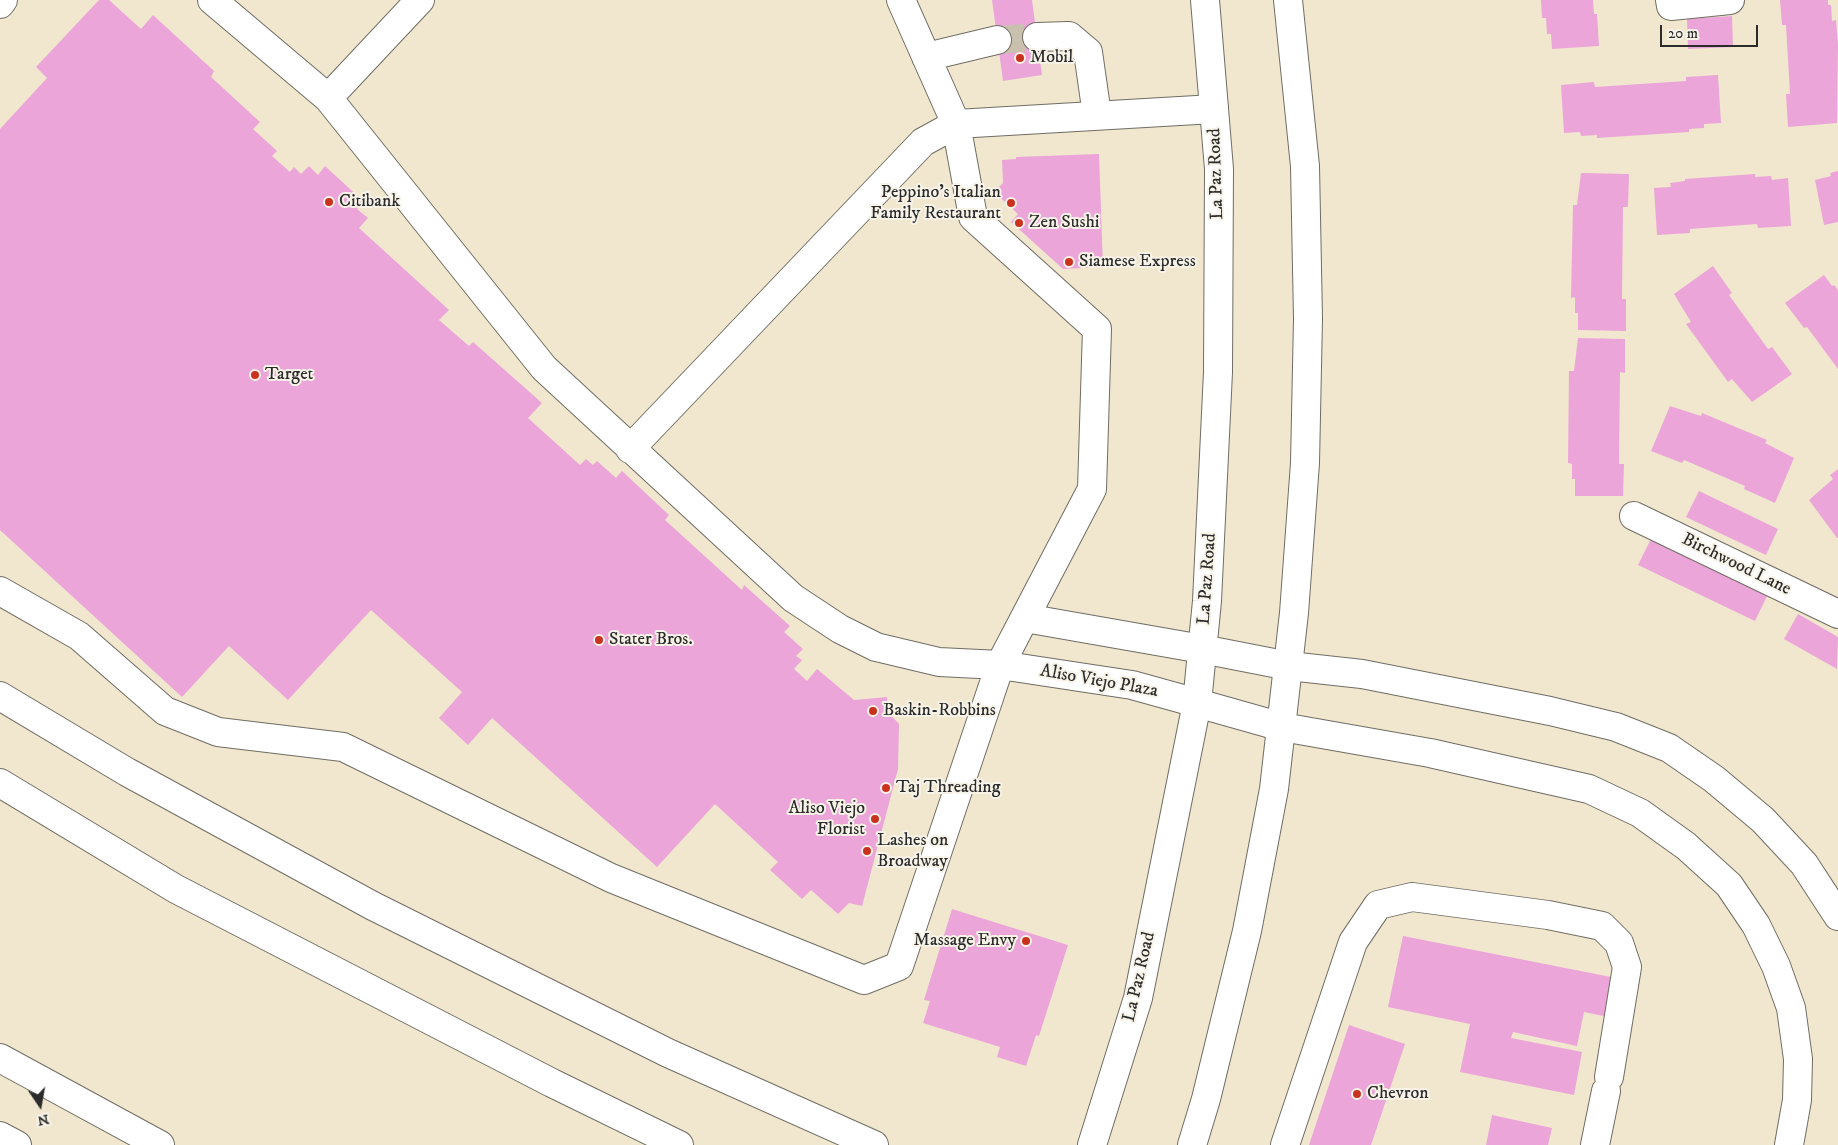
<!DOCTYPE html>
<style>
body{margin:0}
#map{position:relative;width:1838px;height:1145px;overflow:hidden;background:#f1e7cf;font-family:"IM FELL DW Pica",serif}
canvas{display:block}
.north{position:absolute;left:15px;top:1080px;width:50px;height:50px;-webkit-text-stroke:4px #f7f3e8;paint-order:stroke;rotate:168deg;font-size:14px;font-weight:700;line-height:20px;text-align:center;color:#2b2b2b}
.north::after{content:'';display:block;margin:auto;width:18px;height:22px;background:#2b2b2b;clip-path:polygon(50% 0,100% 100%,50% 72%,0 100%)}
.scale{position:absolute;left:1660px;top:25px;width:98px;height:22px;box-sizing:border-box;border:2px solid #2b2b2b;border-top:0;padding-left:6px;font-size:15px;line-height:18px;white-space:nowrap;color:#2b2b2b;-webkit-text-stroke:4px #f7f3e8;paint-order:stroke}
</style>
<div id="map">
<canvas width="1838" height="1145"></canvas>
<div class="north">N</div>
<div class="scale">20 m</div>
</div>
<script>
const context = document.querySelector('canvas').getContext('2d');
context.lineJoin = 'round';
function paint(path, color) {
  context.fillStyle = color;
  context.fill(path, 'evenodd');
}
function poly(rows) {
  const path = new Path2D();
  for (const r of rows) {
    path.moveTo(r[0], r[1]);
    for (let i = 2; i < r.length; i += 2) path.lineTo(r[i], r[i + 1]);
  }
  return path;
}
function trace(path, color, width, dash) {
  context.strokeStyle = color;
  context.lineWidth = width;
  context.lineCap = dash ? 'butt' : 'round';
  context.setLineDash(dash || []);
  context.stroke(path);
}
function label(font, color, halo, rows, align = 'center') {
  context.font = font + ' "IM FELL DW Pica",serif';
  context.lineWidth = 4;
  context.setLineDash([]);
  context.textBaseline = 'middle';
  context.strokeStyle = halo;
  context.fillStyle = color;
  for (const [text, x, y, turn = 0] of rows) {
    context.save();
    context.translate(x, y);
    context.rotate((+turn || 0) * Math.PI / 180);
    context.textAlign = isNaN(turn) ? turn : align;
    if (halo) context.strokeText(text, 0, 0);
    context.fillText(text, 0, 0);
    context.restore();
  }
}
const building = poly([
 [99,0,109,0,141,29,153,15,214,71,211,77,260,122,253,129,277,151,272,156,290,172,294,167,301,174,309,166,318,175,325,166,364,202,357,209,368,218,359,228,449,310,439,320,469,346,473,342,542,403,528,418,580,465,586,459,593,465,597,461,616,478,622,471,669,515,665,520,742,590,744,585,790,626,784,632,803,649,796,656,802,660,794,669,807,681,817,669,854,700,887,697,888,712,899,724,898,769,862,906,849,903,838,914,811,890,802,899,770,870,778,862,715,804,657,867,492,718,468,745,439,718,462,692,371,610,288,700,229,646,182,697,0,530,0,129,47,78,36,67],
 [992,0,1032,0,1042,75,1003,81],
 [1541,0,1593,0,1594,14,1597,14,1599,46,1552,49,1551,34,1547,34,1546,18,1542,18],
 [1780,0,1828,0,1828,5,1831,5,1832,21,1836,20,1838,45,1837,123,1788,127,1786,94,1790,94,1786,25,1782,25],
 [1732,16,1733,47,1688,49,1687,19],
 [1718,75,1721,123,1704,124,1704,128,1689,129,1689,132,1597,138,1597,135,1581,136,1580,132,1564,133,1561,85,1594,82,1595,87,1686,81,1686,77],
 [1099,154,1103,267,1063,269,1011,222,1018,214,994,192,1003,183,1002,160,1016,159,1016,157],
 [1838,171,1838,222,1824,225,1815,180,1831,176,1830,173],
 [1581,173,1629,174,1628,207,1623,207,1622,299,1626,299,1626,331,1578,330,1578,313,1575,313,1575,297,1571,298,1573,205,1577,205],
 [1755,174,1755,177,1771,176,1772,180,1788,178,1791,226,1758,228,1757,224,1690,229,1690,233,1657,235,1654,188,1671,187,1670,183,1685,181,1685,179],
 [1713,266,1732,293,1729,295,1768,349,1772,347,1792,374,1752,402,1732,379,1728,382,1686,324,1691,322,1674,294],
 [1824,275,1832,286,1834,285,1838,290,1838,369,1807,327,1804,328,1785,303],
 [1578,338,1625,339,1625,373,1620,372,1619,464,1624,464,1623,496,1575,496,1575,479,1572,479,1572,464,1568,463,1569,371,1574,371],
 [1670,406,1701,416,1702,413,1767,440,1765,443,1794,458,1775,503,1744,489,1745,486,1684,460,1682,463,1651,451],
 [1838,469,1838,538,1837,538,1809,500,1833,479,1830,475],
 [1699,491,1778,529,1766,555,1686,517],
 [1651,539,1767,596,1755,621,1638,565],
 [1798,614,1838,637,1837,669,1784,639],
 [952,909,1068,945,1039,1036,1036,1035,1026,1066,997,1057,1000,1047,923,1023,930,1001,924,1000],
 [1403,936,1616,978,1608,1017,1584,1012,1577,1046,1513,1032,1511,1038,1582,1052,1574,1095,1460,1072,1470,1024,1388,1007],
 [1349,1025,1405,1044,1371,1145,1309,1145],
 [1492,1115,1552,1128,1548,1145,1486,1145]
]);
const minorTunnel = poly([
 [997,40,1037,37]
]);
const minor = poly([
 [212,0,328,98,544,368,793,598,840,629,876,647,939,662,1000,665,1132,685,1197,703],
 [1670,0,1671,6,1730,0],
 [1037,37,1069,36,1088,52,1097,115],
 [926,57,997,40],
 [328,98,420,0],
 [630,449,923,142,956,124,1214,109],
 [1634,516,1838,614],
 [0,591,79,636,165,711,218,732,343,747,611,878,864,980,899,966,1000,665,1092,489,1097,329,973,217,956,124,901,0],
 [1025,618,1202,649],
 [1285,1145,1353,942,1378,905,1412,897,1548,915,1602,926,1619,943,1627,967,1609,1077],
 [1595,1145,1606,1091]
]);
const major = poly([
 [0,4,3,0],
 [1092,1145,1138,998,1197,703,1207,601,1218,372,1219,169,1205,0],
 [1192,1145,1206,1099,1247,931,1274,789,1294,613,1305,463,1308,319,1305,166,1288,0]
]);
const highway = poly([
 [1202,649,1289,666,1362,674,1550,711,1616,727,1669,748,1714,779,1763,820,1804,864,1838,916],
 [0,696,127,772,373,906,668,1053,874,1145],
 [1197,703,1282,727,1430,753,1589,789,1640,813,1686,846,1729,885,1756,925,1776,966,1791,1008,1798,1059,1797,1100,1789,1145],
 [0,783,176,889,552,1083,679,1145],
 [0,1058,160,1145],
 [0,1136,17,1145]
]);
const markers = [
 [1020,58,5,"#c8321e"],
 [329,202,5,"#c8321e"],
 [1011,203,5,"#c8321e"],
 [1019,223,5,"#c8321e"],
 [1069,262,5,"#c8321e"],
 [255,375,5,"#c8321e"],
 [599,640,5,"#c8321e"],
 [873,711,5,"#c8321e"],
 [886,788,5,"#c8321e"],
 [875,819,5,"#c8321e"],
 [867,851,5,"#c8321e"],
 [1026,941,5,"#c8321e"],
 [1357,1094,5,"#c8321e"]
];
const poiNames = [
 ["Mobil",1030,58],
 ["Peppino's Italian",1001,193,"right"],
 ["Family Restaurant",1001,214,"right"],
 ["Citibank",339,202],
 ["Zen Sushi",1029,223],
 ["Siamese Express",1079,262],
 ["Target",265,375],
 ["Stater Bros.",609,640],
 ["Baskin-Robbins",883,711],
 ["Taj Threading",896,788],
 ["Aliso Viejo",865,809,"right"],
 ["Florist",865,830,"right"],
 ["Lashes on",877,841],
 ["Broadway",877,862],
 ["Massage Envy",1016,941,"right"],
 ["Chevron",1367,1094]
];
const streetNames = [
 ["La Paz Road",1217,174,-92],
 ["Birchwood Lane",1736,565,26],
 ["La Paz Road",1208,579,-86],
 ["Aliso Viejo Plaza",1099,682,10],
 ["La Paz Road",1140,977,-77]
];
paint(building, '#eba5d8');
trace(minorTunnel, '#c9c1ae', 28, [28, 14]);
trace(minor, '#706d64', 30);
trace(major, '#706d64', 30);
trace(highway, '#706d64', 30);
trace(minor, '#fff', 28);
trace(major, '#fff', 28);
trace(highway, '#fff', 28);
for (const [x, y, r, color] of markers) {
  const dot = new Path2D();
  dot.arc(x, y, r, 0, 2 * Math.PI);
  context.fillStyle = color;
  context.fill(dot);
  trace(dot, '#f7f3e8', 2);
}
label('18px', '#2b2b2b', '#f7f3e8', poiNames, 'left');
label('18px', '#2b2b2b', '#f7f3e8', streetNames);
</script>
